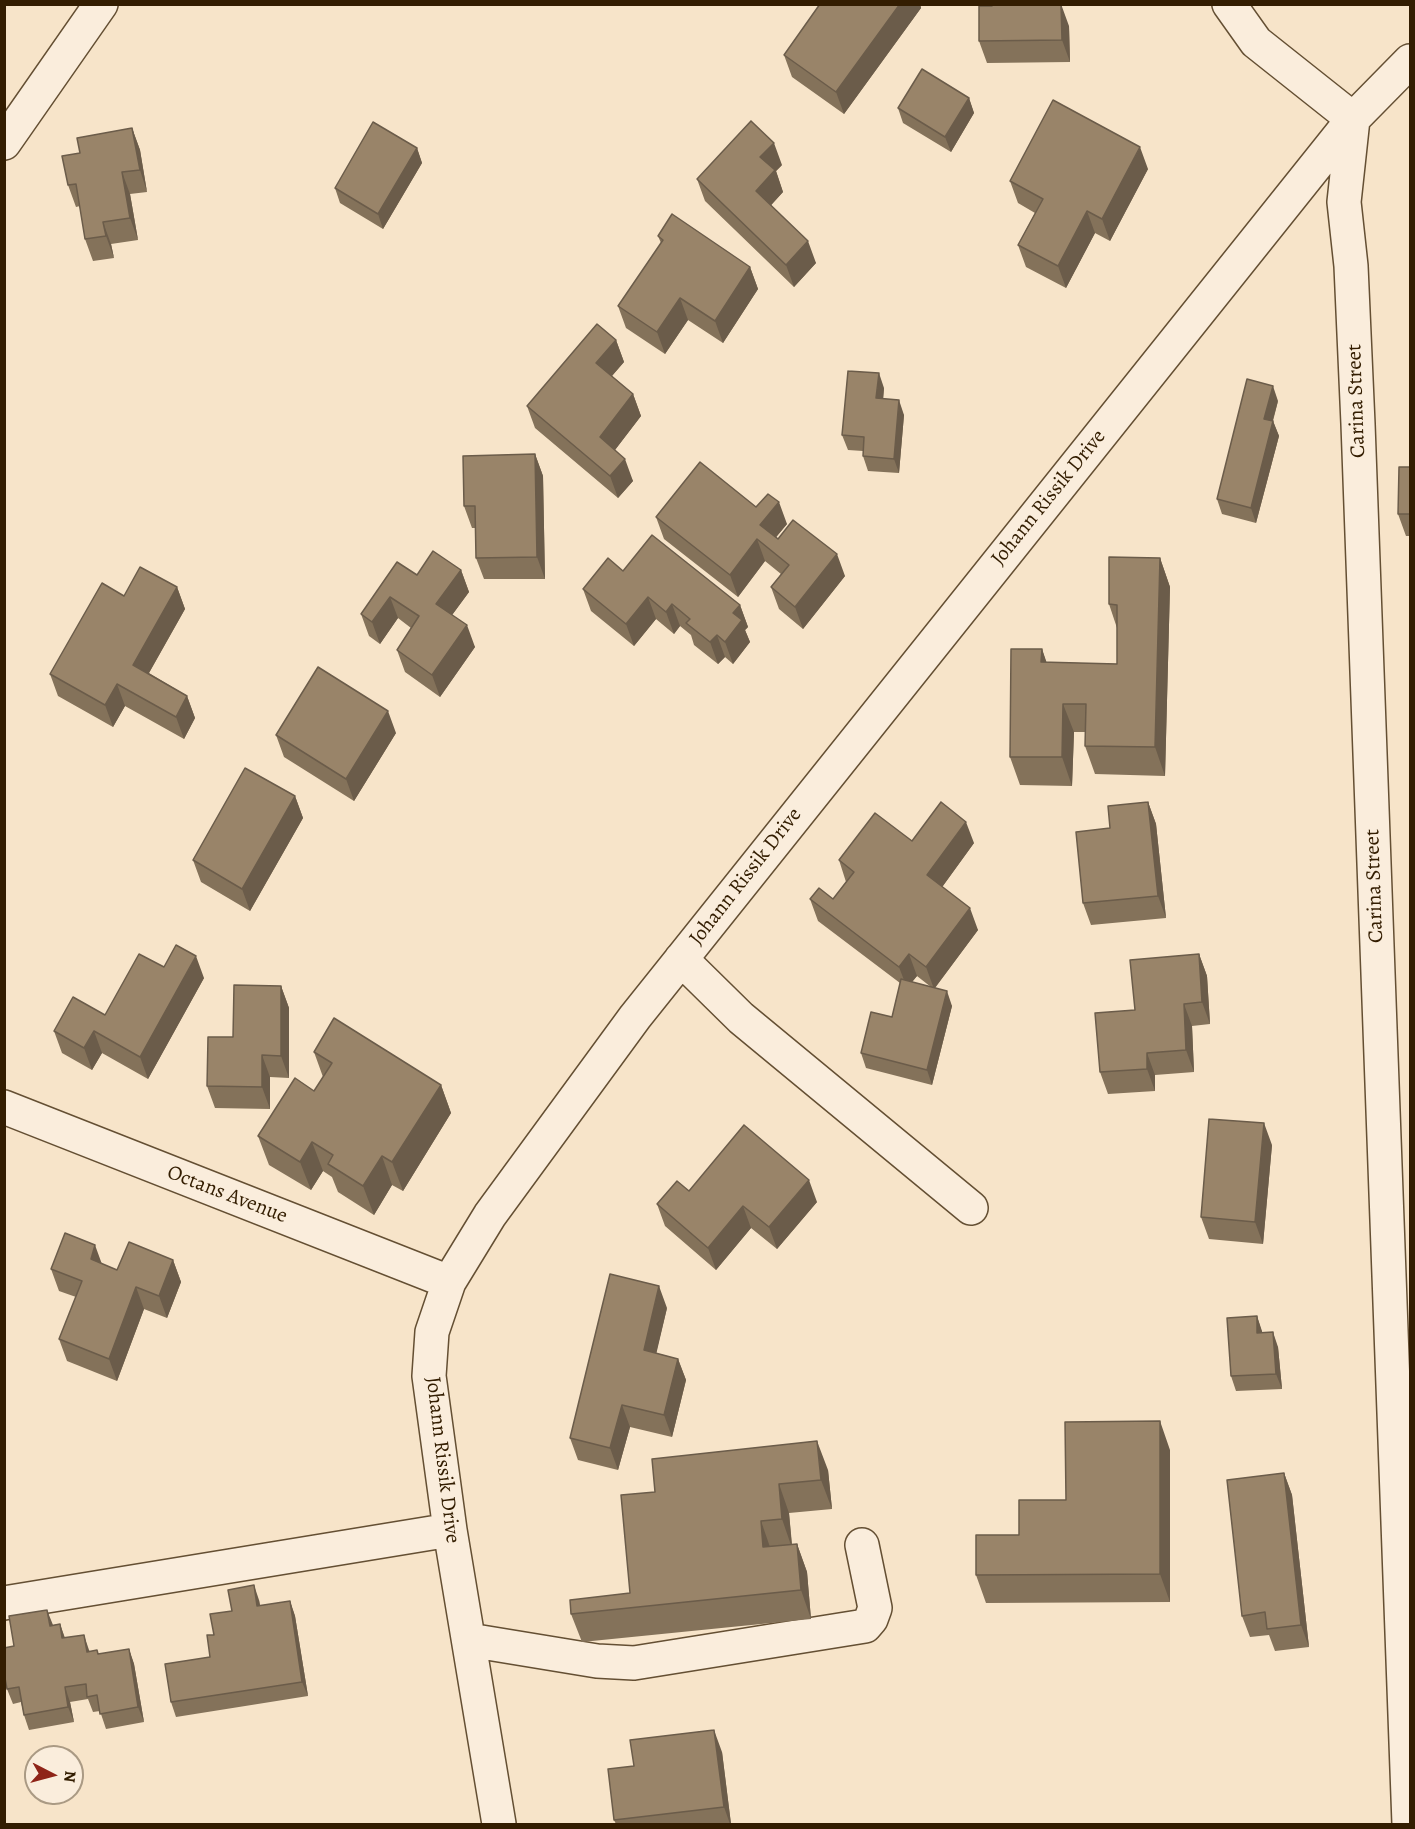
<!DOCTYPE html>
<style>
body{margin:0}
#map{position:relative;width:1415px;height:1829px;overflow:hidden;background:#f7e4c9;font-family:Alegreya,serif}
canvas{display:block}
.frame{position:absolute;inset:0;border:6px solid #331d01;pointer-events:none}
.north{position:absolute;left:24px;top:1745px;width:60px;height:60px;box-sizing:border-box;background:#faeddc;border:2px solid #aa9a84;border-radius:50%;rotate:96deg;font-size:16px;font-weight:700;line-height:24px;text-align:center;color:#331d01}
.north::after{content:'';display:block;margin:auto;width:21px;height:27px;background:#8f2418;clip-path:polygon(50% 0,100% 100%,50% 72%,0 100%)}
</style>
<div id="map">
<canvas width="1415" height="1829"></canvas>
<div class="frame"></div>
<div class="north">N</div>
</div>
<script>
const context = document.querySelector('canvas').getContext('2d');
context.lineJoin = 'round';
function poly(rows) {
  const path = new Path2D();
  for (const r of rows) {
    path.moveTo(r[0], r[1]);
    for (let i = 2; i < r.length; i += 2) path.lineTo(r[i], r[i + 1]);
  }
  return path;
}
function trace(path, color, width, dash) {
  context.strokeStyle = color;
  context.lineWidth = width;
  context.lineCap = dash ? 'butt' : 'round';
  context.setLineDash(dash || []);
  context.stroke(path);
}
function paint(path, color) {
  context.fillStyle = color;
  context.fill(path, 'evenodd');
}
function label(font, color, halo, rows, align = 'center') {
  context.font = font + ' Alegreya,serif';
  context.lineWidth = 5;
  context.setLineDash([]);
  context.textBaseline = 'middle';
  context.strokeStyle = halo;
  context.fillStyle = color;
  for (const [text, x, y, turn = 0] of rows) {
    context.save();
    context.translate(x, y);
    context.rotate((+turn || 0) * Math.PI / 180);
    context.textAlign = isNaN(turn) ? turn : align;
    if (halo) context.strokeText(text, 0, 0);
    context.fillText(text, 0, 0);
    context.restore();
  }
}
const minor = poly([
 [1229,4,1256,42,1353,119,1344,202,1351,266,1358,424,1409,1824],
 [4,143,101,4],
 [681,959,741,1018,971,1208],
 [4,1107,449,1282],
 [4,1603,450,1530],
 [469,1640,597,1661,634,1663,865,1626,871,1619,875,1608,862,1545],
 [499,1824,450,1530,429,1376,432,1332,449,1282,490,1215,635,1017,1353,119,1410,61]
]);
const wall = poly([
 [820,4,920,4,921,8,844,114,792,77,784,55],
 [1069,26,1070,62,987,63,979,41],
 [969,98,974,113,951,152,903,123,898,108],
 [132,128,140,150,147,192,130,194,138,240,111,244,114,258,93,261,85,239,80,206,76,207,68,185,80,153],
 [417,148,422,163,383,229,340,203,335,188],
 [782,165,776,171,783,192,771,205,816,263,794,287,705,201,697,179],
 [1148,169,1110,241,1095,233,1066,288,1026,267,1018,245,1035,213,1018,203,1010,181],
 [658,236,750,267,758,289,723,343,688,320,665,354,626,328,618,306,661,243],
 [616,340,624,362,612,376,633,394,641,416,615,450,633,481,618,498,535,428,527,406],
 [884,388,883,399,904,415,899,473,868,471,863,456,863,451,848,450,842,435],
 [1278,401,1273,421,1279,436,1256,523,1222,514,1217,499],
 [535,454,543,476,545,579,484,579,476,558,476,528,472,528,464,506],
 [1410,467,1410,536,1406,536,1398,514],
 [756,507,787,524,776,537,845,576,803,629,779,609,771,587,781,574,765,561,738,597,664,539,656,517],
 [1160,558,1170,587,1165,776,1095,774,1085,746,1085,732,1074,732,1072,786,1020,785,1010,757,1042,649,1046,662,1117,664,1117,628,1109,604],
 [461,570,469,592,452,615,475,647,440,697,405,672,397,650,411,628,398,618,380,644,369,636,361,614,417,575],
 [623,571,740,605,748,627,745,630,750,642,733,664,725,657,718,664,694,645,691,635,680,626,674,634,656,619,634,646,591,611,583,589],
 [177,587,185,609,149,673,187,696,195,718,184,739,125,706,113,727,58,696,50,674,124,596],
 [396,733,354,801,284,757,276,735],
 [295,796,303,818,250,911,201,882,193,860],
 [1148,802,1156,824,1166,918,1091,925,1083,903],
 [912,841,974,843,942,887,978,930,935,988,952,1006,932,1085,866,1068,861,1053,892,1017,900,983,818,921,810,899,833,899,846,882,839,860],
 [917,976,931,987,912,982],
 [1199,954,1207,976,1210,1024,1192,1026,1194,1072,1155,1075,1155,1091,1108,1094,1100,1072,1135,1010],
 [164,967,204,978,148,1079,102,1053,92,1070,62,1053,54,1031,105,1015],
 [281,986,289,1008,289,1078,270,1077,270,1109,215,1108,207,1086,233,1037],
 [314,1052,441,1085,451,1113,403,1191,392,1185,374,1215,338,1192,332,1177,323,1171,311,1190,269,1165,258,1136,314,1091,323,1077],
 [1272,1145,1263,1244,1209,1239,1201,1217],
 [689,1191,817,1202,777,1249,751,1228,716,1270,665,1226,657,1204],
 [173,1260,181,1282,167,1318,144,1309,117,1381,67,1361,59,1339,76,1297,59,1291,51,1269,102,1264,117,1270],
 [667,1308,656,1353,678,1359,686,1380,672,1437,630,1427,618,1470,578,1460,570,1438],
 [1257,1316,1262,1333,1278,1347,1282,1389,1236,1391,1231,1376],
 [1170,1450,1170,1602,986,1603,976,1575,1019,1535],
 [828,1470,832,1509,789,1513,792,1544,797,1544,807,1572,811,1619,582,1642,571,1614,630,1593,655,1492],
 [1284,1473,1292,1495,1309,1647,1275,1651,1269,1635,1250,1637,1242,1616],
 [259,1600,260,1606,290,1601,295,1616,308,1696,176,1717,171,1702,210,1657,214,1635,232,1611],
 [60,1624,65,1638,90,1651,99,1654,129,1649,134,1664,144,1722,106,1729,100,1711,93,1712,88,1699,70,1702,74,1722,29,1730,24,1715,21,1702,13,1704,7,1689,14,1646,53,1625],
 [722,1752,731,1824,616,1824,614,1820,634,1766]
]);
const shadedWall = poly([
 [900,4,920,4,921,8,844,114,836,92],
 [1061,4,1069,26,1070,62,1062,40],
 [969,98,974,113,951,152,945,137],
 [132,128,140,150,147,192,140,170],
 [774,143,782,165,776,171,783,192,764,213,756,191,760,157],
 [1140,147,1148,169,1110,241,1102,219],
 [417,148,422,163,383,229,378,214],
 [122,172,130,194,138,240,130,218],
 [1087,211,1095,233,1066,288,1058,266],
 [103,222,111,244,114,258,106,236],
 [808,241,816,263,794,287,786,265],
 [750,267,758,289,723,343,715,321],
 [680,298,688,320,665,354,657,332],
 [616,340,624,362,604,385,596,363],
 [879,373,884,388,882,413,876,398],
 [1273,386,1278,401,1269,434,1264,419],
 [633,394,641,416,608,459,600,437],
 [899,400,904,415,899,473,894,459],
 [1273,421,1279,436,1256,523,1251,508],
 [535,454,543,476,545,579,537,557],
 [625,459,633,481,618,498,610,476],
 [779,502,787,524,768,547,760,525],
 [757,539,765,561,738,597,730,575],
 [837,554,845,576,803,629,795,607],
 [1160,558,1170,587,1165,776,1155,747],
 [461,570,469,592,444,626,436,604],
 [177,587,185,609,141,687,133,665],
 [390,597,398,618,380,644,372,622],
 [648,597,656,619,634,646,626,624],
 [672,604,680,626,674,634,666,612],
 [740,605,748,627,745,630,750,642,733,664,725,642,733,613],
 [467,625,475,647,440,697,432,675],
 [717,635,725,657,718,664,710,642],
 [1042,649,1052,678,1041,662],
 [117,684,125,706,113,727,105,705],
 [187,696,195,718,184,739,176,717],
 [1063,704,1074,732,1072,786,1062,757],
 [388,711,396,733,354,801,346,779],
 [295,796,303,818,250,911,242,889],
 [1148,802,1156,824,1166,918,1158,896],
 [966,822,974,843,935,897,927,875],
 [970,908,978,930,934,989,926,967],
 [909,954,917,976,907,988,899,967],
 [1199,954,1207,976,1210,1024,1202,1002],
 [196,956,204,978,148,1079,140,1057],
 [281,986,289,1008,289,1078,281,1056],
 [947,991,952,1006,932,1085,927,1070],
 [1184,1004,1192,1026,1194,1072,1186,1050],
 [94,1031,102,1053,92,1070,84,1048],
 [1147,1053,1155,1075,1155,1091,1147,1069],
 [262,1055,270,1077,270,1109,262,1087],
 [441,1085,451,1113,403,1191,392,1162],
 [1264,1123,1272,1145,1263,1244,1255,1222],
 [312,1142,323,1171,311,1190,300,1162],
 [382,1156,392,1185,374,1215,363,1186],
 [809,1180,817,1202,777,1249,769,1227],
 [743,1206,751,1228,716,1270,708,1248],
 [95,1245,103,1267,91,1259],
 [173,1260,181,1282,167,1318,159,1296],
 [659,1286,667,1308,652,1372,644,1350],
 [136,1287,144,1309,117,1381,109,1359],
 [1257,1316,1262,1331,1263,1348,1257,1333],
 [1273,1332,1278,1347,1282,1389,1276,1374],
 [678,1359,686,1380,672,1437,664,1415],
 [622,1405,630,1427,618,1470,610,1448],
 [1160,1421,1170,1450,1170,1602,1160,1574],
 [817,1441,828,1470,832,1509,821,1480],
 [1284,1473,1292,1495,1309,1647,1301,1625],
 [779,1484,789,1513,792,1548,782,1519],
 [761,1521,771,1550,763,1547],
 [797,1544,807,1572,811,1619,801,1590],
 [254,1585,259,1600,263,1621,257,1606],
 [290,1601,295,1616,308,1696,302,1682],
 [47,1610,53,1625,55,1641,50,1626],
 [60,1624,65,1639,62,1638],
 [84,1635,89,1650,92,1667,87,1652],
 [129,1649,134,1664,144,1722,138,1707],
 [65,1687,70,1702,74,1722,68,1707],
 [714,1730,722,1752,731,1824,730,1824,724,1807]
]);
const building = poly([
 [820,4,900,4,836,92,784,55,820,4],
 [992,4,1061,4,1062,40,979,41,979,6,992,6,992,4],
 [922,69,969,98,945,137,898,108,922,69],
 [1053,100,1140,147,1102,219,1087,211,1058,266,1018,245,1043,199,1010,181,1053,100],
 [751,121,774,143,760,157,775,170,756,191,808,241,786,265,697,179,751,121],
 [373,122,417,148,378,214,335,188,373,122],
 [132,128,140,170,122,172,130,218,103,222,106,236,85,239,76,184,68,185,62,156,80,153,77,138,132,128],
 [672,214,750,267,715,321,680,298,657,332,618,306,663,240,658,236,672,214],
 [597,324,616,340,596,363,633,394,600,437,625,459,610,476,527,406,597,324],
 [848,371,879,373,876,398,899,400,894,459,863,456,864,437,842,435,848,371],
 [1247,379,1273,386,1264,419,1273,421,1251,508,1217,499,1247,379],
 [535,454,537,557,476,558,475,506,464,506,463,456,535,454],
 [700,462,756,507,768,494,779,502,760,525,778,539,793,520,837,554,795,607,771,587,789,565,757,539,730,575,656,517,700,462],
 [1399,467,1410,467,1410,514,1398,514,1399,467],
 [652,535,740,605,733,613,742,620,725,642,717,635,710,642,686,623,690,619,672,604,666,612,648,597,626,624,583,589,608,558,623,571,652,535],
 [433,551,461,570,436,604,467,625,432,675,397,650,419,616,390,597,372,622,361,614,397,562,417,575,433,551],
 [1109,557,1160,558,1155,747,1085,746,1086,704,1063,704,1062,757,1010,757,1011,649,1042,649,1041,662,1117,664,1117,605,1109,604,1109,557],
 [140,567,177,587,133,665,187,696,176,717,117,684,105,705,50,674,102,583,124,596,140,567],
 [318,667,388,711,346,779,276,735,318,667],
 [245,768,295,796,242,889,193,860,245,768],
 [941,802,966,822,927,875,970,908,926,967,909,954,899,967,810,899,819,888,833,899,854,872,839,860,875,813,912,841,941,802],
 [1148,802,1158,896,1083,903,1076,832,1110,828,1108,806,1148,802],
 [176,945,196,956,140,1057,94,1031,84,1048,54,1031,73,997,105,1015,139,954,164,967,176,945],
 [1199,954,1202,1002,1184,1004,1186,1050,1147,1053,1147,1069,1100,1072,1095,1013,1135,1010,1130,960,1199,954],
 [901,979,947,991,927,1070,861,1053,871,1012,892,1017,901,979],
 [234,985,281,986,281,1056,262,1055,262,1087,207,1086,208,1037,233,1037,234,985],
 [334,1018,441,1085,392,1162,382,1156,363,1186,328,1164,333,1155,312,1142,300,1162,258,1136,295,1078,314,1091,332,1063,314,1052,334,1018],
 [1209,1119,1264,1123,1255,1222,1201,1217,1209,1119],
 [744,1125,809,1180,769,1227,743,1206,708,1248,657,1204,677,1181,689,1191,744,1125],
 [65,1233,95,1245,91,1259,117,1270,129,1242,173,1260,159,1296,136,1287,109,1359,59,1339,82,1281,51,1269,65,1233],
 [610,1274,659,1286,644,1350,678,1359,664,1415,622,1405,610,1448,570,1438,610,1274],
 [1257,1316,1257,1333,1273,1332,1276,1374,1231,1376,1227,1318,1257,1316],
 [1160,1421,1160,1574,976,1575,976,1535,1019,1535,1019,1500,1066,1500,1065,1422,1160,1421],
 [817,1441,821,1480,779,1484,782,1519,761,1521,763,1547,797,1544,801,1590,571,1614,570,1600,630,1593,621,1495,655,1492,652,1459,817,1441],
 [1284,1473,1301,1625,1267,1629,1265,1612,1242,1616,1227,1480,1284,1473],
 [254,1585,257,1606,290,1601,302,1682,171,1702,165,1664,210,1657,207,1635,214,1635,210,1614,232,1611,228,1590,254,1585],
 [47,1610,50,1626,60,1624,62,1638,84,1635,87,1652,97,1650,98,1654,129,1649,138,1707,100,1714,97,1695,87,1697,86,1684,65,1687,68,1707,24,1715,19,1687,7,1689,4,1673,4,1648,14,1646,9,1616,47,1610],
 [714,1730,724,1807,614,1820,608,1769,634,1766,630,1740,714,1730]
]);
const streetNames = [
 ["Carina Street",1357,401,-92],
 ["Johann Rissik Drive",1049,498,-51],
 ["Johann Rissik Drive",746,877,-52],
 ["Carina Street",1375,886,-92],
 ["Octans Avenue",227,1195,21],
 ["Johann Rissik Drive",442,1460,83]
];
trace(minor, '#644f33', 36);
trace(minor, '#faeddc', 33);
paint(wall, '#84725a');
paint(shadedWall, '#6b5c4a');
paint(building, '#998469');
trace(building, '#6b5c4a', 1.5);
label('21px', '#331d01', '#faeddc', streetNames);
</script>
